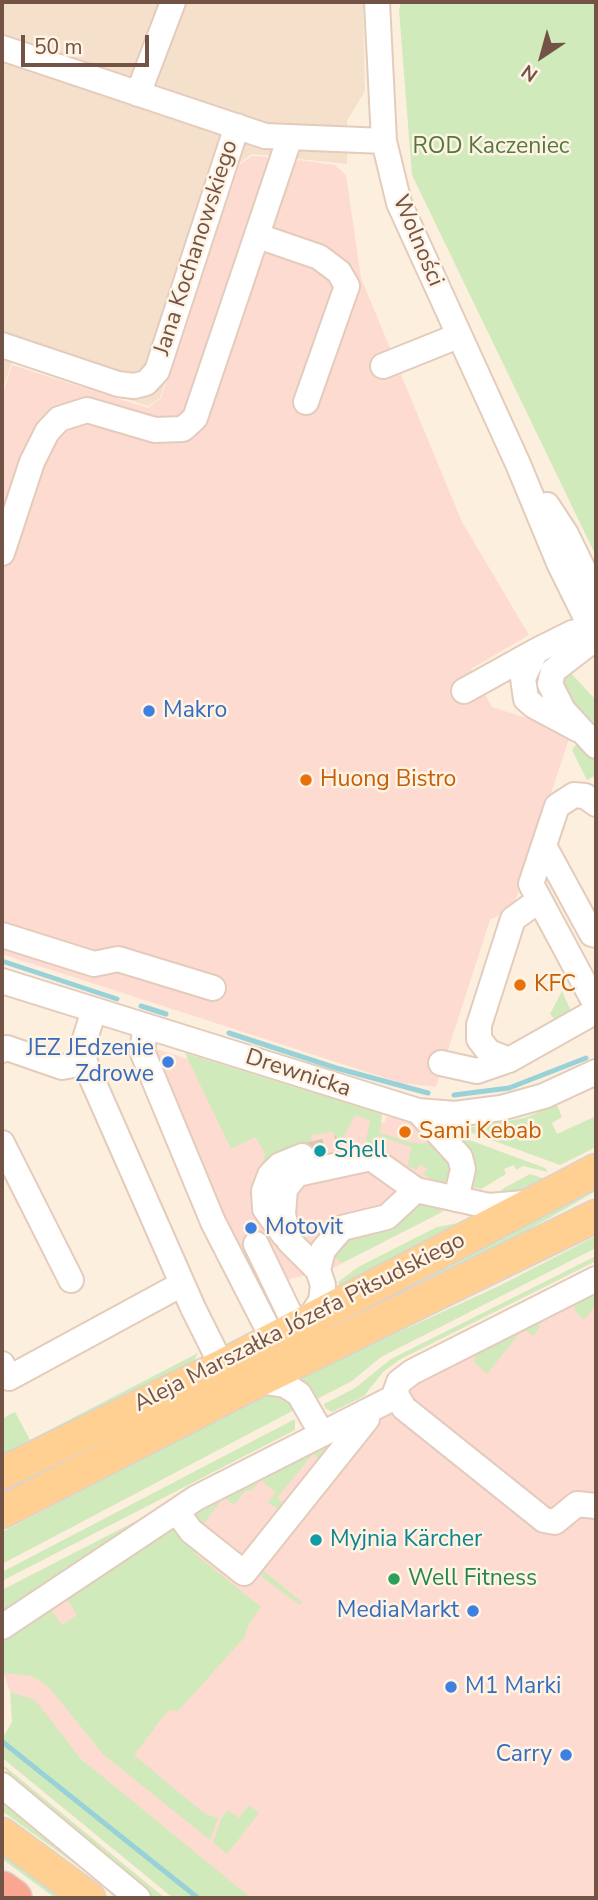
<!DOCTYPE html>
<meta charset="utf-8">
<style>
body{margin:0}
#map{position:relative;width:598px;height:1900px;overflow:hidden;background:#fdefdd;font-family:"Nunito Sans",sans-serif}
canvas{display:block}
.frame{position:absolute;inset:0;border:4px solid #735345;pointer-events:none}
.north{position:absolute;left:507px;top:21px;width:70px;height:70px;-webkit-text-stroke:5px #fff3e4;paint-order:stroke;rotate:216deg;font-size:19px;font-weight:700;line-height:28px;text-align:center;color:#735345}
.north::after{content:'';display:block;margin:auto;width:24px;height:32px;background:#735345;clip-path:polygon(50% 0,100% 100%,50% 72%,0 100%)}
.scale{position:absolute;left:21px;top:35px;width:128px;height:32px;box-sizing:border-box;border:4px solid #735345;border-top:0;padding-left:9px;font-size:21px;line-height:24px;white-space:nowrap;color:#735345;-webkit-text-stroke:5px #fff3e4;paint-order:stroke}
</style>
<div id="map">
<canvas width="598" height="1900"></canvas>
<div class="frame"></div>
<div class="north">N</div>
<div class="scale">50 m</div>
</div>
<script>
const context = document.querySelector('canvas').getContext('2d');
context.lineJoin = 'round';
function paint(path, color) {
  context.fillStyle = color;
  context.fill(path, 'evenodd');
}
function poly(rows) {
  const path = new Path2D();
  for (const r of rows) {
    path.moveTo(r[0], r[1]);
    for (let i = 2; i < r.length; i += 2) path.lineTo(r[i], r[i + 1]);
  }
  return path;
}
function trace(path, color, width, dash) {
  context.strokeStyle = color;
  context.lineWidth = width;
  context.lineCap = dash ? 'butt' : 'round';
  context.setLineDash(dash || []);
  context.stroke(path);
}
function label(font, color, halo, rows, align = 'center') {
  context.font = font + ' "Nunito Sans",sans-serif';
  context.lineWidth = 5;
  context.setLineDash([]);
  context.textBaseline = 'middle';
  context.strokeStyle = halo;
  context.fillStyle = color;
  for (const [text, x, y, turn = 0] of rows) {
    context.save();
    context.translate(x, y);
    context.rotate((+turn || 0) * Math.PI / 180);
    context.textAlign = isNaN(turn) ? turn : align;
    if (halo) context.strokeText(text, 0, 0);
    context.fillText(text, 0, 0);
    context.restore();
  }
}
const residential = poly([
 [2,2,363,2,365,91,347,121,347,164,252,154,238,164,160,398,148,406,12,362,2,391]
]);
const commercial = poly([
 [252,156,267,157,273,163,293,164,299,160,335,165,346,175,361,278,462,522,529,635,471,669,492,707,536,721,569,739,513,907,490,920,436,1087,401,1083,2,954,2,396,12,365,148,408,161,398,239,165],
 [157,1049,384,1123,387,1116,426,1127,491,1173,467,1199,331,1269,286,1280,277,1265,235,1287,133,1050],
 [596,1270,596,1898,231,1898,10,1692,2,1669,2,1619,378,1393,390,1377]
]);
const green = poly([
 [401,2,596,2,596,556,412,175,399,10],
 [566,668,596,700,596,732,567,705,561,673],
 [578,742,596,761,596,775,587,780,572,750],
 [562,991,571,1011,556,1021,550,1014],
 [185,1053,382,1114,380,1133,413,1143,442,1144,448,1148,454,1179,444,1187,423,1174,427,1169,420,1164,416,1170,408,1165,411,1147,378,1136,374,1147,370,1146,366,1140,370,1120,355,1115,342,1140,331,1132,311,1135,312,1144,301,1146,256,1183,265,1153,255,1137,231,1149],
 [557,1105,562,1117,552,1123,557,1134,596,1116,596,1147,560,1165,461,1129,524,1118],
 [456,1135,545,1168,548,1172,523,1166,516,1170,514,1165,504,1169,506,1174,481,1189,471,1186],
 [530,1174,546,1179,513,1195,492,1199,504,1188],
 [596,1184,596,1191,511,1240,2,1502,2,1492],
 [432,1205,442,1212,342,1263,335,1258,334,1250,358,1231,416,1206],
 [458,1223,459,1227,341,1290,338,1282,358,1267,437,1227],
 [596,1236,596,1248,381,1357,352,1381,313,1401,302,1380,303,1376,501,1285],
 [596,1256,596,1261,399,1360,383,1372,364,1396,332,1412,325,1408,324,1404,355,1388,391,1359],
 [596,1289,596,1305,584,1320,575,1311,574,1304],
 [535,1320,540,1327,533,1336,523,1329,487,1374,475,1363,475,1352],
 [198,1353,194,1361,2,1457,2,1420,7,1416,15,1412,30,1440],
 [277,1393,298,1408,2,1564,2,1532,261,1397],
 [295,1419,295,1430,2,1581,2,1572],
 [339,1434,324,1462,313,1454,277,1498,286,1506,281,1510,268,1503,276,1492,260,1480,253,1490,245,1491,234,1505,224,1497,204,1523,212,1532,195,1519,196,1510],
 [134,1522,144,1525,2,1619,2,1590],
 [169,1530,177,1531,196,1549,195,1554,261,1607,250,1622,244,1638,178,1711,168,1710,134,1755,205,1814,218,1818,210,1840,103,1754,48,1686,32,1676,4,1673,2,1669,2,1636],
 [67,1599,77,1615,62,1625,51,1609],
 [260,1568,302,1602,300,1605,263,1578],
 [10,1692,35,1700,81,1759,251,1898,173,1898,6,1761,2,1757,2,1739,12,1722],
 [2,1764,165,1898,150,1898,2,1767],
 [2,1799,122,1898,2,1811],
 [249,1805,259,1813,227,1854,213,1842,222,1817,228,1810,239,1818],
 [2,1845,74,1898,55,1898,2,1859]
]);
const stream = poly([
 [2,961,117,999],
 [141,1006,166,1014],
 [229,1033,336,1068,428,1093],
 [454,1095,509,1088,586,1058],
 [4,1743,198,1898]
]);
const minorTunnel = poly([
 [302,1156,339,1147]
]);
const minor = poly([
 [377,2,384,141,399,203,518,464,559,563,596,638],
 [2,48,265,136,384,141],
 [138,94,173,2],
 [258,236,319,257,339,272,347,286,306,402],
 [2,345,118,384,134,386,146,383,157,371,237,126],
 [383,366,458,336],
 [547,505,566,534,596,596],
 [2,553,32,462,47,432,59,419,87,410,155,430,183,429,195,418,290,137],
 [596,638,553,671,550,684,563,710,596,746],
 [464,691,536,651],
 [579,730,534,706,526,699,523,678,536,651,572,633,596,627],
 [596,804,585,796,574,795,557,806,531,884,596,1005],
 [544,846,592,934,596,935],
 [538,901,513,919,479,1025,479,1039,489,1052,509,1060,596,1011],
 [2,935,94,964,118,959,213,988],
 [2,981,418,1111,455,1114,501,1108,544,1096,596,1072],
 [94,1010,84,1042,85,1063,193,1308,222,1366],
 [146,1026,142,1051,213,1222,273,1339],
 [2,1050,7,1048,62,1067,85,1063],
 [441,1063,477,1071,509,1060],
 [418,1111,460,1157,463,1169,456,1199],
 [2,1143,71,1280],
 [284,1235,265,1209,264,1191,270,1175,280,1165,302,1156],
 [256,1244,296,1327],
 [318,1270,289,1241,283,1214,285,1189,297,1174,371,1158,416,1190],
 [596,1279,412,1372,399,1382,395,1393,404,1408,544,1520,555,1522,577,1504,596,1506],
 [308,1321,321,1301,323,1285,318,1270,323,1250,342,1228,387,1217,416,1190,489,1206,525,1203],
 [2,1364,9,1378,182,1284],
 [258,1381,285,1385,299,1394,322,1434],
 [177,1512,191,1531,244,1573,367,1419,365,1412],
 [2,1627,196,1498,395,1397],
 [2,1785,138,1898]
]);
const major = poly([
 [2,1473,222,1366,596,1170],
 [2,1512,258,1381,596,1216],
 [2,1834,89,1898]
]);
const highway = poly([
 [2,1890,13,1898]
]);
const markers = [
 [149,711,7,"#3f7fe0"],
 [306,780,7,"#e8710a"],
 [520,985,7,"#e8710a"],
 [168,1062,7,"#3f7fe0"],
 [405,1132,7,"#e8710a"],
 [320,1151,7,"#0f9aa8"],
 [251,1228,7,"#3f7fe0"],
 [316,1540,7,"#0f9aa8"],
 [394,1579,7,"#2e9e5b"],
 [473,1611,7,"#3f7fe0"],
 [451,1687,7,"#3f7fe0"],
 [566,1755,7,"#3f7fe0"]
];
const parkNames = [
 ["ROD Kaczeniec",491,147]
];
const streetNames = [
 ["Wolności",417,241,67],
 ["Jana Kochanowskiego",197,248,-72],
 ["Drewnicka",298,1074,18],
 ["Aleja Marszałka Józefa Piłsudskiego",300,1323,-27]
];
const shopNames = [
 ["Makro",163,711],
 ["JEZ JEdzenie",154,1049,"right"],
 ["Zdrowe",154,1075,"right"],
 ["Motovit",265,1228],
 ["MediaMarkt",459,1611,"right"],
 ["M1 Marki",465,1687],
 ["Carry",552,1755,"right"]
];
const foodNames = [
 ["Huong Bistro",320,780],
 ["KFC",534,985],
 ["Sami Kebab",419,1132]
];
const cultureNames = [
 ["Shell",334,1151],
 ["Myjnia Kärcher",330,1540]
];
const leisureNames = [
 ["Well Fitness",408,1579]
];
paint(residential, '#f5e0cb');
paint(commercial, '#fedbd0');
paint(green, '#d1eabc');
trace(stream, '#98d2d8', 5);
trace(minorTunnel, '#dac8b7', 24, [24, 12]);
trace(minor, '#e3ccbc', 28);
trace(major, '#dbd2cf', 35);
trace(highway, '#dbd2cf', 40);
trace(minor, '#fff', 24);
trace(major, '#ffd092', 32);
trace(highway, '#faa691', 37);
for (const [x, y, r, color] of markers) {
  const dot = new Path2D();
  dot.arc(x, y, r, 0, 2 * Math.PI);
  context.fillStyle = color;
  context.fill(dot);
  trace(dot, '#fff3e4', 2.5);
}
label('23px', '#53793d', '#fff3e4', parkNames);
label('23px', '#735345', '#fff3e4', streetNames);
label('23px', '#366cbe', '#fff3e4', shopNames, 'left');
label('23px', '#c56008', '#fff3e4', foodNames, 'left');
label('23px', '#0d838f', '#fff3e4', cultureNames, 'left');
label('23px', '#27864d', '#fff3e4', leisureNames, 'left');
</script>
